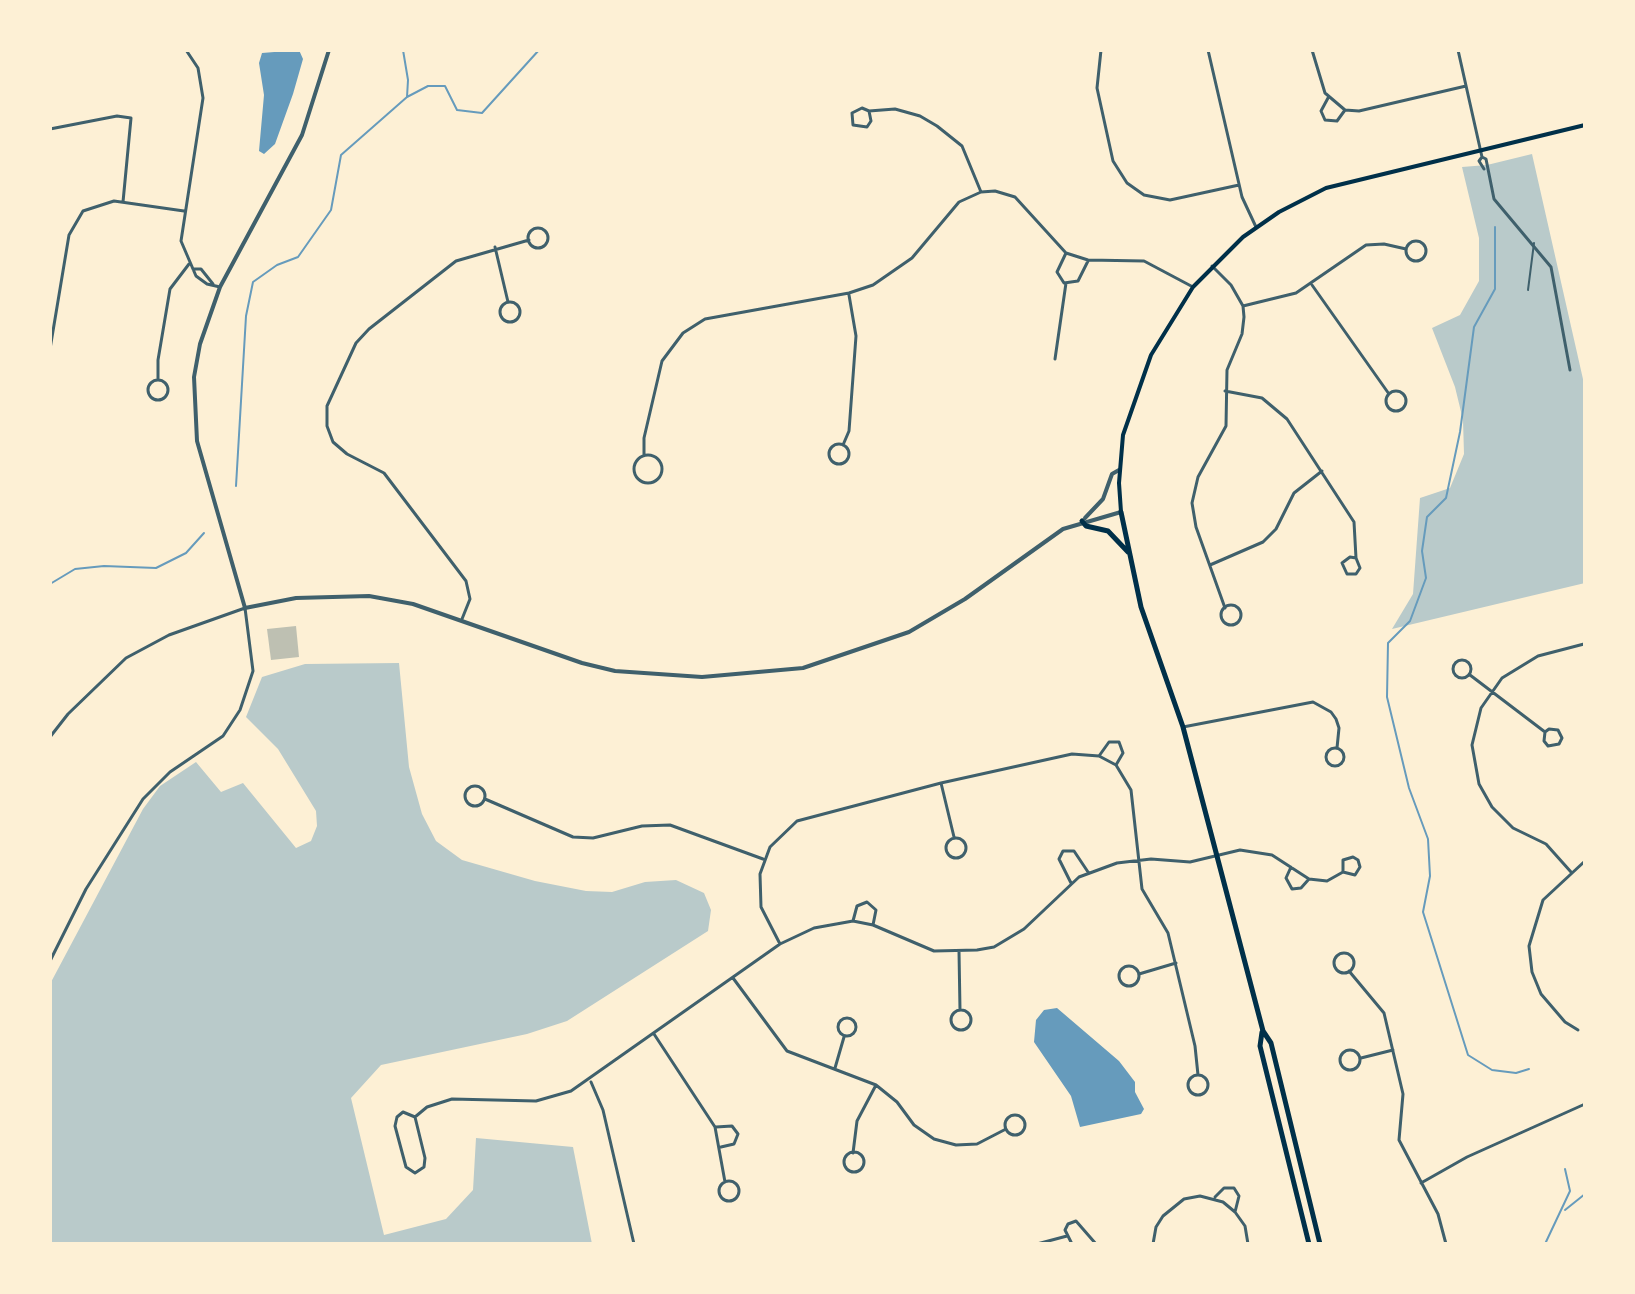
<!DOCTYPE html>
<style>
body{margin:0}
#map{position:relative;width:1635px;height:1294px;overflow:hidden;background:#fdf0d5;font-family:"PT Sans",sans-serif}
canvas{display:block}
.frame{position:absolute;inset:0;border:52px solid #fdf0d5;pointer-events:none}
</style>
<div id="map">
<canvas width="1635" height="1294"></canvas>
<div class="frame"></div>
</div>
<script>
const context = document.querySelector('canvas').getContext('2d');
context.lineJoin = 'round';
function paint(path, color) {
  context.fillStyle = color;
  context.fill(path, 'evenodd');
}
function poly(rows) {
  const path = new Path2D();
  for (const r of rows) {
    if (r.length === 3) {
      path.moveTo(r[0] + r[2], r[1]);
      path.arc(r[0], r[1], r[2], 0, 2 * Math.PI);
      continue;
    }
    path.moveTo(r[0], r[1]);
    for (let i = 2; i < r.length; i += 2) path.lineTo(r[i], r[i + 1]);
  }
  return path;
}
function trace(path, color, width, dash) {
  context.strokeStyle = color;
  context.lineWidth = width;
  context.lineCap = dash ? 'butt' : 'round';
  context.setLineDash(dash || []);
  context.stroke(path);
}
const green = poly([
 [1532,154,1585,388,1585,583,1392,629,1413,594,1420,498,1450,488,1464,454,1463,420,1455,387,1432,328,1460,315,1479,281,1479,238,1462,167,1487,165],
 [399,663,409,767,422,814,436,841,462,860,535,881,586,891,612,892,645,882,676,880,704,893,711,910,708,931,567,1021,527,1034,381,1065,351,1098,384,1235,446,1219,473,1190,476,1138,573,1147,592,1244,50,1244,50,984,143,809,160,786,196,762,221,792,243,783,296,848,311,841,317,826,316,811,278,749,246,717,262,677,305,664]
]);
const water = poly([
 [299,50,303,59,293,94,275,144,264,154,259,151,264,95,259,63,262,53],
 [1057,1008,1119,1061,1135,1082,1135,1092,1144,1109,1141,1114,1080,1127,1071,1096,1034,1042,1036,1020,1044,1010]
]);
const stream = poly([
 [407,97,428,86,445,86,457,110,482,113,539,50],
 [1495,227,1495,289,1474,327,1460,432,1446,498,1427,517,1422,551,1426,578,1410,621,1388,643,1387,697,1409,788,1428,839,1430,876,1423,912,1468,1055,1492,1070,1516,1073,1529,1069],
 [236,486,246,316,253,282,277,265,298,257,331,210,341,155,407,97,408,80,403,50],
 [50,584,75,569,104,566,156,568,186,553,204,533],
 [1565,1210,1585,1194],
 [1545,1244,1570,1191,1565,1169]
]);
const building = poly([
 [296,626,299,657,271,660,267,629]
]);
const service = poly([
 [1528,290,1534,243]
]);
const minor = poly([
 [186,50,198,68,203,98,181,241,196,276,207,284,220,287],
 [1101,50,1097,88,1113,161,1127,183,1144,195,1170,200,1239,185],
 [1208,50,1242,197,1256,227],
 [1312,50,1325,93,1345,110,1359,111,1466,86],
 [1458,50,1482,157,1479,161,1484,169],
 [1328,98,1321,111,1325,120,1337,121,1345,110],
 [869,111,871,121,867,127,853,125,852,113,862,108,869,111,895,109,920,116,937,126,962,146,981,192],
 [50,129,117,116,131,118,123,202],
 [1482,157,1486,159,1494,199,1551,267,1570,370],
 [538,238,10],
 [1416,251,10],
 [495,247,508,302],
 [1066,253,1057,272,1064,283,1078,281,1088,261],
 [1212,266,1231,285,1243,306,1244,317,1242,334,1227,370,1226,426,1198,477,1192,503,1196,527,1225,608],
 [193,269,201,269,213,284],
 [1312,285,1389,394],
 [510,312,10],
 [1243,306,1296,293,1366,245,1384,244,1406,249],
 [50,349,69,235,83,211,114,201,184,211],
 [1055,359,1066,283],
 [158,379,158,360,170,289,189,264],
 [158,390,10],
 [1225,391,1262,398,1287,419,1354,522,1356,558,1360,568,1356,574,1347,574,1342,563,1350,557,1356,558],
 [1396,401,10],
 [839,454,10],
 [843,445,849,431,856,336,849,295],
 [644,455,644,438,662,361,683,333,705,319,849,293,873,285,912,258,959,202,981,192,995,191,1015,197,1066,253,1088,260,1144,261,1193,287],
 [648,469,14],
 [1210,565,1263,542,1276,529,1294,493,1322,471],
 [1231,615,10],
 [462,619,470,599,466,581,384,473,347,454,333,442,327,426,327,406,356,343,369,329,456,261,529,240],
 [1462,669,9],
 [1470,675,1545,732,1544,741,1548,746,1559,744,1562,738,1558,730,1549,729,1545,732],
 [1183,727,1313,702,1331,712,1336,719,1339,728,1337,748],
 [50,737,68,714,126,658,169,635,245,608,253,671,240,710,223,736,170,772,143,799,86,889,50,961],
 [1335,757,9],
 [1099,756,1109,742,1119,742,1123,753,1116,765],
 [941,783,954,837],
 [475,796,10],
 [485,799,573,837,593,838,642,826,670,825,763,859],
 [956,848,10],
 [1291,867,1286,878,1292,889,1301,888,1309,879],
 [1571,872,1546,844,1513,828,1492,807,1479,784,1472,745,1481,708,1502,678,1538,656,1584,644],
 [1071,883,1059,859,1063,851,1074,851,1088,872],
 [853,921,857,906,867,902,876,910,873,925],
 [780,944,761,907,760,874,770,847,797,821,941,783,1072,754,1099,756,1116,765,1131,790,1142,889,1168,933,1195,1046,1198,1075],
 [959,951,960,1010],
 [1344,963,10],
 [1129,976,10],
 [1349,971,1384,1013,1403,1094,1399,1140,1438,1214,1446,1244],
 [1139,974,1176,963],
 [733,978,787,1051,876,1085,897,1102,914,1125,934,1139,956,1145,977,1144,1006,1129],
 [961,1020,10],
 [847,1027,9],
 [1578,1030,1565,1022,1541,994,1532,972,1529,946,1543,900,1585,861],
 [654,1034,715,1127,725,1182],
 [1350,1060,10],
 [1361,1058,1393,1050],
 [835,1068,844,1037],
 [1198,1085,10],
 [591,1082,603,1110,634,1244],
 [403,1112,415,1117,425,1158,424,1167,415,1173,406,1167,395,1126,397,1117,403,1112],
 [1015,1125,10],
 [415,1117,427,1107,452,1099,536,1101,571,1091,780,944,814,928,853,921,873,925,934,951,977,950,994,947,1024,929,1079,877,1117,863,1151,859,1190,862,1240,850,1272,855,1309,879,1327,881,1343,872,1355,875,1360,867,1358,860,1353,857,1343,860,1343,872],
 [716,1127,732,1126,738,1134,734,1144,721,1147],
 [854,1162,10],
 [853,1153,857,1121,876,1085],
 [729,1191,10],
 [1421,1183,1467,1157,1585,1104],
 [1215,1197,1224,1188,1234,1188,1239,1196,1235,1212],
 [1037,1244,1067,1236],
 [1072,1244,1065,1230,1068,1224,1076,1221,1096,1244],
 [1153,1244,1156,1227,1163,1216,1184,1199,1200,1196,1223,1202,1235,1212,1245,1226,1248,1244]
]);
const tertiary = poly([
 [329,50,302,135,220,287,200,344,194,377,197,441,245,608,296,598,369,596,413,604,582,663,615,671,702,677,803,668,909,632,965,599,1063,529,1121,512],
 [1085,518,1103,499,1112,474,1119,470]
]);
const secondary = poly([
 [1121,512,1119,483,1123,435,1151,355,1193,287,1243,237,1279,212,1326,188,1585,125]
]);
const primary = poly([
 [1121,512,1141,607,1183,727,1263,1031,1271,1043,1320,1244],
 [1082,521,1086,526,1108,531,1128,552],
 [1262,1032,1260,1046,1309,1244]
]);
paint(green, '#b9caca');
paint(water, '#669bbc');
trace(stream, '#669bbc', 2);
paint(building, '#bec0b2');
trace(service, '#3f606c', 2);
trace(minor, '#3f606c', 3);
trace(tertiary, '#3f606c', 4);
trace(secondary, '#003049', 4);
trace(primary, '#003049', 5);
</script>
